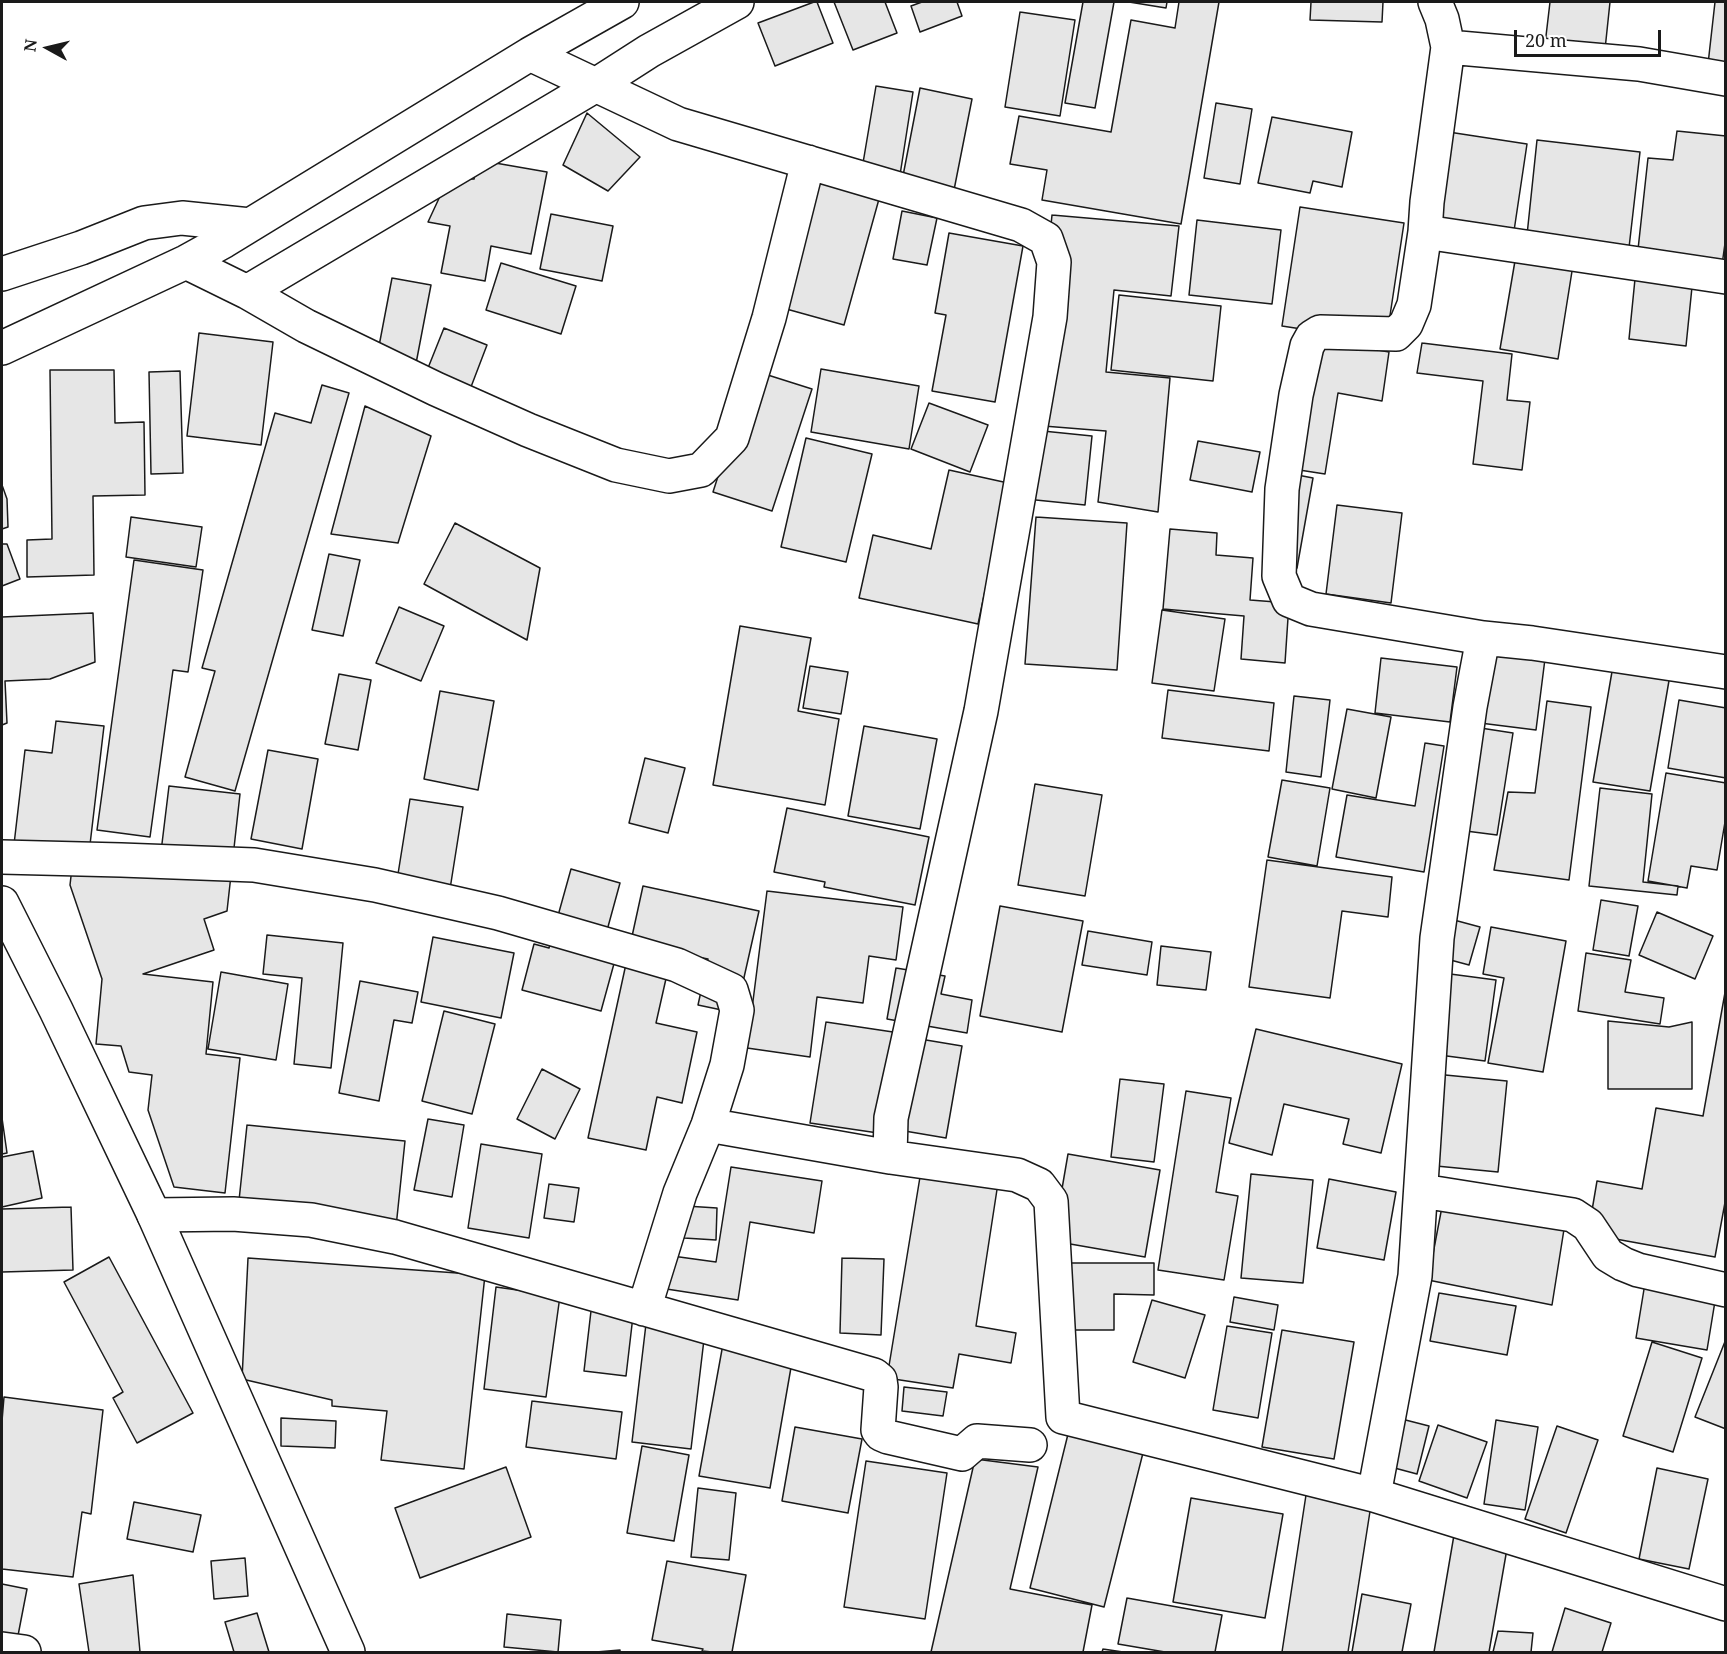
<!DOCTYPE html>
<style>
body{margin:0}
#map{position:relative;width:1727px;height:1654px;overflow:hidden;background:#fff;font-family:"Noto Serif",serif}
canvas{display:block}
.frame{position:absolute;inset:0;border:3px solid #1a1a1a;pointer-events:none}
.north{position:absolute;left:18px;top:18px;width:60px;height:60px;-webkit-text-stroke:4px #fff;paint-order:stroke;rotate:278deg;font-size:16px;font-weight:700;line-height:24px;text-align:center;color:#1a1a1a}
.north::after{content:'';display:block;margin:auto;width:21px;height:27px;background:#1a1a1a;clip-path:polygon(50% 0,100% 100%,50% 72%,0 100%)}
.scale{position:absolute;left:1514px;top:30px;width:147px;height:27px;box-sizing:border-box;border:3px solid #1a1a1a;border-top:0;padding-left:8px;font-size:18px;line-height:21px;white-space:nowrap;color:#1a1a1a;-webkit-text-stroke:4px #fff;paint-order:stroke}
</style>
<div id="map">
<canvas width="1727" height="1654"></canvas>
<div class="frame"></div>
<div class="north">N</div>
<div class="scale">20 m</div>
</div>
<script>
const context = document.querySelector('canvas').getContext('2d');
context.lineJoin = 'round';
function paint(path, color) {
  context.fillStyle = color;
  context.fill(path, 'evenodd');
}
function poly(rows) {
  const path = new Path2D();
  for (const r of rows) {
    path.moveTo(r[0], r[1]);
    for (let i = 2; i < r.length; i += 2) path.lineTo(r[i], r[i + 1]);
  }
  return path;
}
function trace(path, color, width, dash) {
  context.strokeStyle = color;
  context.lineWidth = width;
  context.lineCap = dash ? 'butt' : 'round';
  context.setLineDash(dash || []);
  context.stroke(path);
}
const building = poly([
 [814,2,817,2,833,43,775,66,758,23,814,2],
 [834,2,885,2,897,33,853,50,834,2],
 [922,2,957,2,962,16,920,32,911,6,922,2],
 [1083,2,1114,2,1095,108,1065,103,1083,2],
 [1129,2,1167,2,1166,8,1129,2],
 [1179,2,1219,2,1181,224,1042,200,1047,170,1010,164,1019,116,1111,132,1131,20,1175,28,1179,2],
 [1311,2,1383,2,1382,22,1310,20,1311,2],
 [1550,2,1610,2,1604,59,1544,53,1550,2],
 [1715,2,1726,2,1726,75,1707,73,1715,2],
 [1020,12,1075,20,1060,116,1005,107,1020,12],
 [876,86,913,92,900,175,862,169,876,86],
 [920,88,972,99,954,190,902,181,920,88],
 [1216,103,1252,109,1240,184,1204,178,1216,103],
 [587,113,640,157,608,191,563,165,587,113],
 [1272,117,1352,132,1342,187,1313,181,1310,193,1258,183,1272,117],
 [1442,131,1527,144,1514,231,1429,218,1442,131],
 [1677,131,1726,136,1726,236,1719,287,1635,277,1648,158,1673,160,1677,131],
 [1537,140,1640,152,1627,265,1525,254,1537,140],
 [478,160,547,172,531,254,491,246,485,281,441,273,450,226,428,222,448,179,474,179,478,160],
 [807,179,879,199,844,325,772,305,807,179],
 [1300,207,1404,223,1386,342,1282,326,1300,207],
 [902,211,937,218,927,265,893,259,902,211],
 [551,214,613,226,602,281,540,269,551,214],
 [1052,215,1179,226,1171,296,1114,290,1106,372,1170,378,1158,512,1098,502,1106,431,1031,425,1052,215],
 [1197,220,1281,230,1272,304,1189,295,1197,220],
 [949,233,1023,246,995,402,932,391,946,315,935,313,949,233],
 [1516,255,1573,265,1558,359,1500,349,1516,255],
 [501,263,576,286,561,334,486,310,501,263],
 [392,278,431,285,414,374,375,367,392,278],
 [1635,279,1692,287,1686,346,1629,339,1635,279],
 [1119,295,1221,306,1213,381,1111,370,1119,295],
 [444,328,487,345,466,400,422,383,444,328],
 [199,333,273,342,261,445,187,436,199,333],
 [1301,336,1389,352,1382,401,1338,393,1325,474,1280,467,1301,336],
 [1422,343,1512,354,1507,400,1530,402,1522,470,1473,464,1483,381,1417,373,1422,343],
 [821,369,919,386,909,449,811,432,821,369],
 [50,370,114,370,115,423,144,422,145,495,93,496,94,575,27,577,27,540,52,539,50,370],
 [752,370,812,389,772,511,713,492,752,370],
 [180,371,183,473,151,474,149,372,180,371],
 [322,385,349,393,235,791,185,777,215,671,202,668,275,413,311,423,322,385],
 [929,403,988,425,970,472,911,449,929,403],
 [365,406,431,436,398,543,331,534,365,406],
 [1033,430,1092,436,1085,505,1026,499,1033,430],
 [806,438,872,454,846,562,781,547,806,438],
 [1198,441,1260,452,1252,492,1190,480,1198,441],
 [949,470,1008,483,978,624,859,598,873,535,931,549,949,470],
 [1282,472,1313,478,1297,568,1265,563,1282,472],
 [2,485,7,499,8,527,2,529,2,485],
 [1337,505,1402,513,1391,603,1326,594,1337,505],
 [131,517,202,527,196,567,126,557,131,517],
 [1036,517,1127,523,1117,670,1025,664,1036,517],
 [455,523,540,568,527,640,424,584,455,523],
 [1170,529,1217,533,1216,555,1253,558,1250,600,1289,603,1285,663,1241,659,1244,616,1163,609,1170,529],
 [2,544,7,544,20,579,2,586,2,544],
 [329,554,360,560,343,636,312,630,329,554],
 [134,560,203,570,188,672,173,670,150,837,97,830,134,560],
 [399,607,444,626,421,681,376,663,399,607],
 [1162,610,1225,619,1214,691,1152,683,1162,610],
 [93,613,95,662,50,679,5,681,7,723,2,725,2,617,93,613],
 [740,626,811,638,798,711,839,719,825,805,713,785,740,626],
 [1482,635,1547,643,1536,730,1472,722,1482,635],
 [1381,658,1457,667,1450,722,1375,713,1381,658],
 [1614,660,1671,669,1650,791,1593,782,1614,660],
 [810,666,848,672,841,714,803,708,810,666],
 [339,674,371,680,358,750,325,744,339,674],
 [1168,690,1274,703,1269,751,1162,738,1168,690],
 [440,691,494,701,478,790,424,779,440,691],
 [1294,696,1330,700,1321,777,1286,772,1294,696],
 [1679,700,1726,708,1726,778,1668,768,1679,700],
 [1547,701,1591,707,1569,880,1494,870,1508,792,1535,793,1547,701],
 [1347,709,1391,717,1376,798,1332,789,1347,709],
 [56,721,104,726,89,853,160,860,169,786,240,794,227,911,204,919,214,950,143,974,213,982,206,1054,240,1058,225,1193,174,1187,148,1110,152,1075,129,1072,121,1046,96,1044,102,979,70,885,73,859,13,853,25,750,52,753,56,721],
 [864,726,937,739,920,829,848,816,864,726],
 [1474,727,1513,733,1497,835,1458,830,1474,727],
 [1425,743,1444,746,1424,872,1336,857,1347,795,1415,806,1425,743],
 [268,750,318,759,302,849,251,839,268,750],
 [645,758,685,768,668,833,629,823,645,758],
 [1666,773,1726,783,1726,816,1717,870,1691,866,1687,888,1648,881,1666,773],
 [1282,780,1330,788,1317,866,1268,857,1282,780],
 [1035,784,1102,795,1085,896,1018,885,1035,784],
 [1600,788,1652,794,1643,882,1678,886,1677,895,1589,886,1600,788],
 [410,799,463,807,447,908,394,899,410,799],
 [787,808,929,837,915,905,824,887,825,882,774,872,787,808],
 [1267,860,1392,877,1388,917,1342,911,1330,998,1249,987,1267,860],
 [571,869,620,883,600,956,615,960,601,1011,522,990,534,944,549,948,571,869],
 [643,886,759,911,736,1013,698,1005,708,959,672,952,656,1023,697,1032,682,1103,657,1097,646,1150,588,1138,643,886],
 [767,891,903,907,896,960,869,956,863,1003,817,997,810,1057,747,1048,767,891],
 [1601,900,1638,906,1629,956,1593,950,1601,900],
 [1000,906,1083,921,1062,1032,980,1016,1000,906],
 [1657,912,1713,936,1695,979,1639,955,1657,912],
 [1454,920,1480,927,1469,965,1443,958,1454,920],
 [1491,927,1566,941,1543,1072,1488,1063,1504,978,1483,974,1491,927],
 [1088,931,1152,942,1147,975,1082,965,1088,931],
 [267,935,343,943,331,1068,294,1064,302,978,263,974,267,935],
 [433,937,514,953,501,1018,421,1002,433,937],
 [1161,946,1211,952,1206,990,1157,985,1161,946],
 [1586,953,1631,960,1625,992,1664,998,1660,1024,1578,1011,1586,953],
 [896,968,945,976,941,994,972,1000,967,1033,887,1019,896,968],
 [221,972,288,984,276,1060,208,1049,221,972],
 [1435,972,1496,980,1485,1061,1424,1053,1435,972],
 [360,981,418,992,412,1023,394,1020,379,1101,339,1093,360,981],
 [1726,987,1726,1197,1715,1257,1588,1234,1597,1181,1642,1189,1656,1108,1703,1116,1726,987],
 [444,1011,495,1024,472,1114,422,1101,444,1011],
 [1608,1021,1669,1027,1692,1022,1692,1089,1608,1089,1608,1021],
 [826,1022,893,1032,878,1133,810,1123,826,1022],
 [1256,1029,1402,1064,1381,1153,1343,1144,1349,1119,1284,1104,1272,1155,1229,1143,1256,1029],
 [896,1035,962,1046,946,1138,881,1127,896,1035],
 [542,1069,580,1089,555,1139,517,1119,542,1069],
 [1435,1074,1507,1081,1498,1172,1426,1165,1435,1074],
 [1120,1079,1164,1084,1154,1162,1111,1157,1120,1079],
 [1186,1091,1231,1098,1216,1192,1238,1196,1224,1280,1158,1270,1186,1091],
 [2,1118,7,1153,2,1154,2,1118],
 [428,1119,464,1125,452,1197,414,1190,428,1119],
 [247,1125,405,1141,396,1227,238,1210,247,1125],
 [481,1144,542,1154,529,1238,468,1228,481,1144],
 [33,1151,42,1198,2,1207,2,1157,33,1151],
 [1068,1154,1160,1170,1145,1257,1053,1241,1068,1154],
 [731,1167,822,1181,814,1233,750,1222,738,1300,660,1288,665,1255,716,1262,731,1167],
 [1251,1174,1313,1180,1303,1283,1241,1278,1251,1174],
 [920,1177,998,1183,976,1326,1016,1333,1011,1363,959,1354,953,1388,887,1378,920,1177],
 [1329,1179,1396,1192,1384,1260,1317,1248,1329,1179],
 [549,1184,579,1188,574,1222,544,1218,549,1184],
 [1445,1191,1565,1223,1552,1305,1428,1280,1445,1191],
 [686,1206,717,1208,716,1240,684,1238,686,1206],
 [71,1207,73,1270,2,1272,2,1209,71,1207],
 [109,1257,193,1413,137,1443,113,1398,123,1392,64,1282,109,1257],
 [248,1258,485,1275,464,1469,381,1460,387,1411,332,1406,332,1400,242,1379,248,1258],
 [842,1258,884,1259,881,1335,840,1333,842,1258],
 [1061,1263,1154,1263,1154,1295,1114,1294,1114,1330,1060,1330,1061,1263],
 [1647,1271,1718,1283,1707,1350,1636,1338,1647,1271],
 [496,1287,560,1296,546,1397,484,1389,496,1287],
 [1439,1293,1516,1306,1507,1355,1430,1341,1439,1293],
 [1234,1297,1278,1305,1274,1330,1230,1322,1234,1297],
 [1152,1300,1205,1315,1185,1378,1133,1362,1152,1300],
 [591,1311,633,1316,626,1376,584,1371,591,1311],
 [646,1324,705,1331,691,1449,632,1442,646,1324],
 [1227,1326,1272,1333,1258,1418,1213,1410,1227,1326],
 [1282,1330,1354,1342,1334,1459,1262,1447,1282,1330],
 [1726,1339,1726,1429,1695,1417,1726,1339],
 [1652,1342,1702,1358,1673,1452,1623,1436,1652,1342],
 [723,1344,793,1356,770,1488,699,1476,723,1344],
 [904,1387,947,1392,943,1416,902,1411,904,1387],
 [4,1397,103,1410,91,1514,82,1512,73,1577,2,1569,2,1421,4,1397],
 [532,1401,622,1412,616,1459,526,1447,532,1401],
 [1386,1415,1429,1426,1417,1474,1372,1462,1386,1415],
 [281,1418,336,1421,335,1448,281,1446,281,1418],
 [1496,1420,1538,1427,1525,1510,1484,1504,1496,1420],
 [1438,1425,1487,1442,1467,1498,1419,1481,1438,1425],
 [1070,1426,1145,1445,1104,1607,1030,1588,1070,1426],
 [1557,1426,1598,1440,1566,1533,1525,1519,1557,1426],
 [795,1427,862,1439,848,1513,782,1501,795,1427],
 [642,1446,689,1455,674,1541,627,1533,642,1446],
 [975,1459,1038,1467,1010,1589,1092,1605,1083,1652,931,1652,975,1459],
 [866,1461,947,1473,925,1619,844,1607,866,1461],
 [506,1467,531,1537,420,1578,395,1508,506,1467],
 [1657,1468,1708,1479,1689,1569,1639,1559,1657,1468],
 [698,1488,736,1493,729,1560,691,1557,698,1488],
 [1306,1495,1371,1505,1348,1652,1282,1652,1306,1495],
 [1191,1498,1283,1514,1265,1618,1173,1602,1191,1498],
 [134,1502,201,1515,193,1552,127,1539,134,1502],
 [1454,1535,1508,1543,1489,1652,1434,1652,1454,1535],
 [245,1558,248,1596,214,1599,211,1561,245,1558],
 [667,1561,746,1575,732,1652,712,1652,702,1651,703,1649,652,1640,667,1561],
 [133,1575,140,1652,89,1652,79,1584,133,1575],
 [2,1584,27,1589,15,1651,2,1648,2,1584],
 [1362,1594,1411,1604,1402,1652,1352,1652,1362,1594],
 [1127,1598,1222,1615,1215,1652,1165,1652,1118,1644,1127,1598],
 [1565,1608,1611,1623,1602,1652,1552,1652,1565,1608],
 [257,1613,269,1652,234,1652,225,1622,257,1613],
 [507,1614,561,1620,558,1652,504,1647,507,1614],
 [1498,1631,1533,1633,1531,1652,1493,1652,1498,1631],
 [1103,1649,1123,1652,1102,1652,1103,1649],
 [620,1650,620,1652,596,1652,620,1650]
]);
const minor = poly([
 [1435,2,1442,19,1448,47,1427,202,1425,232,1726,277],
 [1448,47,1639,64,1726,79],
 [530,54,678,124,1021,225,1046,239,1054,262,1050,317,981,711,891,1118,890,1157,1017,1175,1039,1185,1051,1201,1063,1417,1374,1495,1726,1604],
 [1425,232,1414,305,1406,324,1396,334,1320,332,1312,337,1307,346,1296,395,1282,489,1279,576,1289,600,1311,609,1483,638],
 [186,262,247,292,596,85,649,51,737,2],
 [2,274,81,248,144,223,182,218,250,225],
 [247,292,306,326,436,389,528,430,616,465,669,476,701,470,732,438,769,318,808,162],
 [2,348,186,262,224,241,530,54,622,2],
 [2,857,121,860,254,865,375,885,498,913,677,965,731,990,737,1010,727,1065,708,1125,680,1193,644,1309],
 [708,1125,890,1157],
 [1422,1191,1573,1215,1588,1225,1608,1255,1623,1264,1638,1270,1726,1290],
 [154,1215,233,1214,311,1220,395,1237,874,1375,880,1380,881,1387,878,1430,881,1434,888,1437,962,1454,977,1441,1030,1445],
 [1374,1495,1415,1276,1437,938,1470,707,1483,638,1532,643,1726,672],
 [2,1649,24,1652]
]);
const primary = poly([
 [2,903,56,1010,154,1215,348,1652]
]);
paint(building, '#e6e6e6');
trace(building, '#1a1a1a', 1.5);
trace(minor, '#1a1a1a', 36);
trace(primary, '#1a1a1a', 36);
trace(minor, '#fff', 33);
trace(primary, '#fff', 33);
</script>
